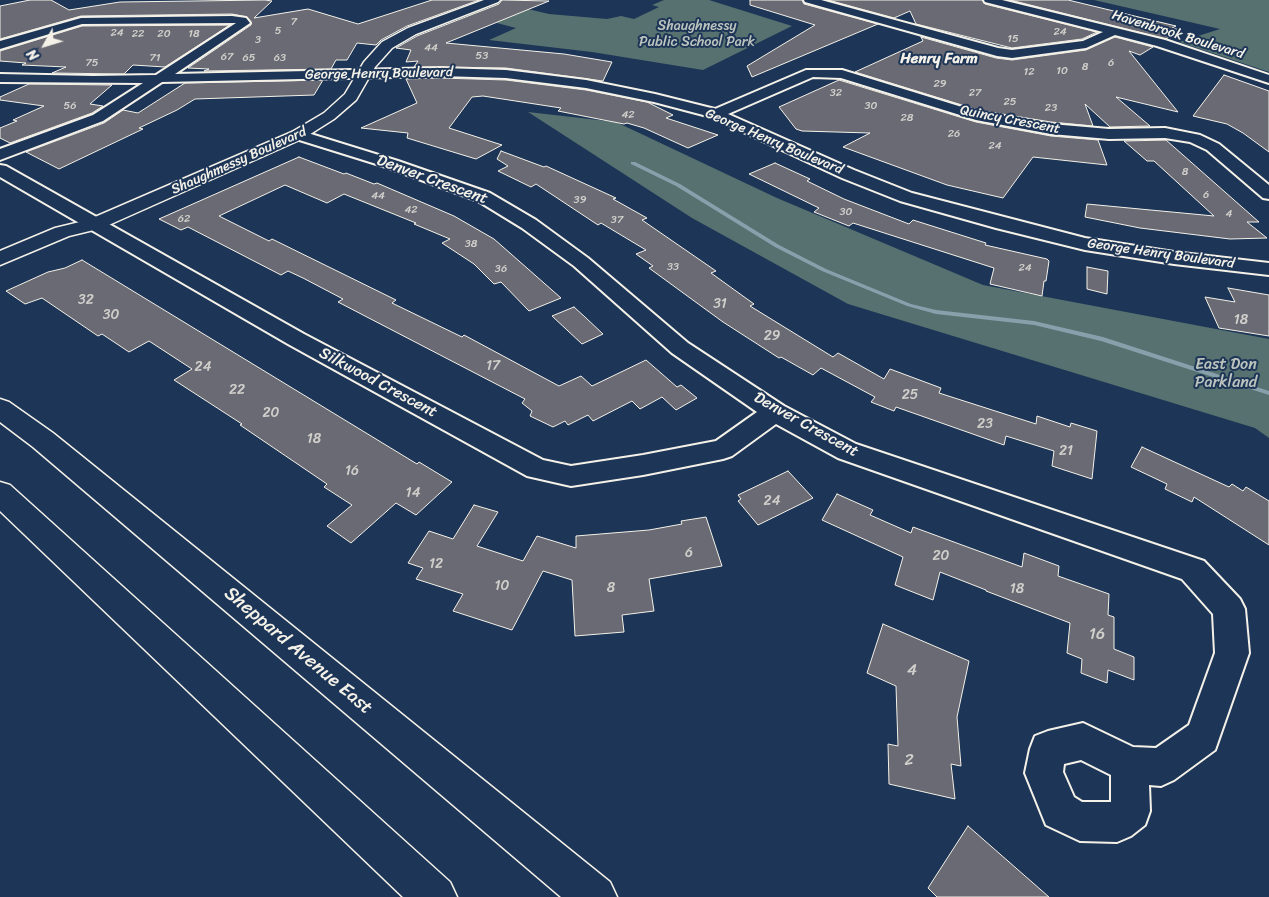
<!DOCTYPE html>
<style>
body{margin:0}
#map{position:relative;width:1269px;height:897px;overflow:hidden;background:#1d3557;font-family:Sriracha,sans-serif}
canvas{display:block}
.north{position:absolute;left:20px;top:20px;width:50px;height:50px;-webkit-text-stroke:4px #1d3557;paint-order:stroke;rotate:231deg;font-size:14px;font-weight:700;line-height:20px;text-align:center;color:#f4f1e8}
.north::after{content:'';display:block;margin:auto;width:18px;height:22px;background:#f4f1e8;clip-path:polygon(50% 0,100% 100%,50% 72%,0 100%)}
</style>
<div id="map">
<canvas width="1269" height="897"></canvas>
<div class="north">N</div>
</div>
<script>
const context = document.querySelector('canvas').getContext('2d');
context.lineJoin = 'round';
function paint(path, color) {
  context.fillStyle = color;
  context.fill(path, 'evenodd');
}
function poly(rows) {
  const path = new Path2D();
  for (const r of rows) {
    path.moveTo(r[0], r[1]);
    for (let i = 2; i < r.length; i += 2) path.lineTo(r[i], r[i + 1]);
  }
  return path;
}
function trace(path, color, width, dash) {
  context.strokeStyle = color;
  context.lineWidth = width;
  context.lineCap = dash ? 'butt' : 'round';
  context.setLineDash(dash || []);
  context.stroke(path);
}
function label(font, color, halo, rows, align = 'center') {
  context.font = font + ' Sriracha,sans-serif';
  context.lineWidth = 4;
  context.setLineDash([]);
  context.textBaseline = 'middle';
  context.strokeStyle = halo;
  context.fillStyle = color;
  for (const [text, x, y, turn = 0] of rows) {
    context.save();
    context.translate(x, y);
    context.rotate((+turn || 0) * Math.PI / 180);
    context.textAlign = isNaN(turn) ? turn : align;
    if (halo) context.strokeText(text, 0, 0);
    context.fillText(text, 0, 0);
    context.restore();
  }
}
const green = poly([
 [664,0,709,0,792,26,703,70,592,52,489,40,516,28,466,15,502,3,549,14,607,19,621,16,634,19,659,7,652,5],
 [1094,0,1269,0,1269,72,1179,42,1220,29],
 [528,112,616,122,777,198,983,285,1269,339,1269,438,1255,428,848,304,692,218]
]);
const stream = poly([
 [631,162,635,162,680,184,779,245,826,269,911,304,936,310,1034,321,1103,337,1269,391,1269,395,1101,341,1034,325,936,314,907,306,822,271,775,247,676,186,631,164,631,162]
]);
const building = poly([
 [30,0,51,0,69,10,120,2,265,0,272,1,254,18,308,9,358,24,432,0,479,0,407,26,381,40,376,45,357,43,347,60,336,60,331,69,204,71,209,69,188,68,251,25,251,22,247,17,232,14,81,16,0,39,0,6,30,0],
 [502,0,549,1,446,43,564,54,612,62,603,81,506,68,414,67,418,61,406,62,411,50,396,48,417,36,499,4,502,0],
 [750,0,802,0,804,4,878,24,752,77,747,66,815,25,750,5,750,0],
 [828,0,982,0,985,4,1097,32,1082,39,1012,48,916,24,910,11,894,18,828,0],
 [1010,0,1068,0,1176,26,1172,28,1180,30,1166,39,1010,0],
 [230,25,165,67,133,65,124,74,52,73,66,67,22,65,26,63,0,61,0,51,82,26,230,25],
 [921,37,996,58,1012,60,1086,50,1115,37,1153,47,1140,55,1129,51,1178,112,1116,97,1150,126,1110,127,1085,104,1093,126,1051,122,978,110,855,72,923,41,921,37],
 [1224,75,1269,91,1269,152,1243,133,1227,124,1193,116,1224,75],
 [441,78,506,80,586,90,647,102,673,115,666,118,718,135,688,148,644,128,627,123,624,124,558,111,561,108,483,96,472,97,449,128,502,145,476,159,407,138,408,133,361,128,417,103,406,79,441,78],
 [323,80,314,95,195,99,177,110,139,128,143,129,59,169,26,152,104,123,123,110,138,113,185,83,323,80],
 [839,80,976,122,1051,136,1098,140,1107,165,1033,157,1003,198,947,185,843,147,870,133,802,131,796,129,779,107,839,80],
 [29,84,112,85,90,104,103,106,92,113,10,143,0,138,0,128,17,121,13,120,44,106,0,100,0,97,29,84],
 [1166,140,1259,222,1247,222,1267,238,1230,239,1140,228,1085,217,1087,204,1214,216,1154,161,1147,161,1124,141,1166,140],
 [501,151,544,167,546,166,616,198,613,199,647,218,642,220,716,271,711,273,754,304,750,306,833,357,838,353,884,379,890,369,941,388,939,393,1036,424,1037,416,1070,427,1071,423,1097,431,1092,479,1052,466,1054,451,1006,436,1004,445,896,407,894,411,871,402,875,397,821,368,813,375,781,357,779,358,723,322,649,268,653,266,636,254,646,250,601,223,598,225,536,184,531,187,498,171,508,166,497,159,501,151],
 [299,157,344,174,346,173,374,184,377,183,454,216,494,239,561,298,529,311,501,282,494,284,474,264,442,243,450,239,414,224,416,223,344,194,327,203,285,185,219,216,269,241,272,239,396,300,392,303,462,337,464,335,559,386,581,376,592,386,646,360,677,387,681,385,697,398,676,410,662,397,640,409,632,401,593,421,588,415,568,425,565,421,553,427,530,416,532,411,522,403,525,399,338,302,343,299,303,278,288,271,281,275,188,227,181,230,159,219,299,157],
 [775,163,810,179,807,181,844,199,909,224,913,220,986,243,985,245,1047,259,1049,261,1046,281,1044,281,1042,296,990,284,994,268,853,223,849,226,814,212,819,208,749,174,775,163],
 [82,260,417,464,419,462,452,482,416,515,396,503,351,543,327,526,352,505,324,487,327,484,240,425,242,424,174,380,192,369,149,341,129,352,102,334,98,336,42,298,25,304,6,291,48,272,65,268,82,260],
 [1087,267,1108,271,1107,294,1087,289,1087,267],
 [1228,288,1269,295,1269,336,1219,328,1205,297,1235,302,1228,288],
 [574,307,585,317,603,334,582,344,552,316,574,307],
 [1142,447,1229,487,1232,484,1243,491,1246,487,1269,501,1269,545,1194,497,1192,502,1165,489,1167,484,1131,467,1142,447],
 [788,471,813,498,758,525,738,501,741,499,738,495,788,471],
 [837,494,873,510,870,515,911,533,913,527,1022,567,1024,553,1059,566,1058,576,1109,594,1108,615,1114,617,1114,649,1134,657,1134,680,1108,670,1107,683,1081,673,1082,659,1067,653,1070,623,986,591,986,590,940,572,933,600,895,585,903,557,822,520,837,494],
 [474,505,498,512,477,546,523,561,537,536,576,548,576,536,649,530,682,524,681,521,706,517,722,566,649,579,654,611,622,615,624,632,575,636,572,580,543,571,512,630,453,611,463,594,416,579,423,568,408,563,429,531,453,539,474,505],
 [883,624,969,661,957,717,961,766,951,764,955,799,889,784,888,744,898,746,896,686,867,673,883,624],
 [968,826,1049,897,937,897,928,888,968,826]
]);
const minor = poly([
 [804,0,821,0,998,48,1012,50,1083,41,1103,32,985,2,984,0,1002,0,1165,40,1269,75,1269,83,1157,46,1115,35,1086,48,1012,58,997,56,805,2,804,0],
 [232,16,246,18,250,23,175,74,441,68,506,70,586,80,655,94,715,109,806,70,842,70,978,112,1051,124,1109,129,1165,128,1200,135,1219,144,1269,185,1269,199,1263,198,1207,150,1190,142,1165,138,1109,139,1051,134,976,120,841,78,813,77,728,114,854,170,912,193,1085,238,1174,252,1269,263,1269,275,1174,264,1085,250,996,228,900,201,842,178,711,117,654,102,586,88,506,78,441,76,162,82,103,121,0,160,0,149,93,115,143,83,0,82,0,74,93,76,156,75,236,23,82,24,0,49,0,41,81,18,232,16],
 [298,130,398,161,490,193,536,220,588,258,688,343,784,406,856,444,1204,561,1240,599,1245,609,1249,653,1215,750,1174,780,1161,786,1149,785,1150,811,1145,825,1131,836,1117,842,1080,841,1046,825,1025,773,1030,749,1035,736,1048,731,1083,723,1133,747,1156,748,1189,725,1215,653,1213,614,1182,579,838,458,776,424,732,456,723,459,643,475,571,486,527,476,288,344,0,177,0,165,6,166,304,334,543,460,571,466,643,455,716,441,757,412,672,353,574,266,522,228,478,201,386,167,293,138,290,135,293,132,298,130],
 [1081,760,1111,775,1111,802,1082,802,1074,797,1063,772,1064,764,1081,760]
]);
const tertiary = poly([
 [484,0,500,0,498,2,416,34,392,48,375,67,356,100,334,119,304,138,102,228,69,236,0,265,0,251,55,228,88,220,292,132,324,113,345,94,364,62,382,42,408,28,484,0]
]);
const secondary = poly([
 [0,399,9,402,53,433,610,882,617,897,561,897,33,447,0,422,0,399],
 [0,482,10,485,450,882,457,897,403,897,0,511,0,482]
]);
const farNumbernames = [
 ["7",294,22],
 ["5",278,31],
 ["24",1060,32],
 ["24",117,33],
 ["22",138,34],
 ["20",164,34],
 ["18",194,34],
 ["15",1013,39],
 ["3",258,40],
 ["44",431,48],
 ["53",482,56],
 ["67",227,57],
 ["71",155,58],
 ["65",249,58],
 ["63",280,58],
 ["75",92,63],
 ["6",1111,63],
 ["8",1085,67],
 ["10",1062,71],
 ["12",1029,72],
 ["29",940,84],
 ["32",836,93],
 ["27",975,93],
 ["25",1010,102],
 ["56",70,106],
 ["30",871,106],
 ["23",1051,108],
 ["42",628,115],
 ["28",907,118],
 ["26",954,134],
 ["24",995,146],
 ["8",1185,172],
 ["6",1206,195],
 ["44",378,196],
 ["39",580,200],
 ["42",411,210],
 ["30",846,212],
 ["4",1229,214],
 ["62",184,219],
 ["37",617,220],
 ["38",471,244],
 ["33",673,267],
 ["24",1025,268],
 ["36",501,269]
];
const farParknames = [
 ["Shaughnessy",697,26],
 ["Public School Park",697,42]
];
const farStreetnames = [
 ["Havenbrook Boulevard",1178,35,17],
 ["George Henry Boulevard",379,74,-1],
 ["Quincy Crescent",1010,120,11],
 ["George Henry Boulevard",774,142,23],
 ["Shaughmessy Boulevard",239,161,-24],
 ["George Henry Boulevard",1161,254,8]
];
const numberNames = [
 ["32",86,300],
 ["31",720,304],
 ["30",111,315],
 ["18",1241,320],
 ["29",772,336],
 ["17",493,366],
 ["24",203,367],
 ["22",237,390],
 ["25",910,395],
 ["20",271,413],
 ["23",985,424],
 ["18",314,439],
 ["21",1066,451],
 ["16",352,471],
 ["14",413,493],
 ["24",772,501],
 ["6",689,553],
 ["20",941,556],
 ["12",436,564],
 ["10",502,586],
 ["8",611,588],
 ["18",1017,589]
];
const farNeighbourhoodnames = [
 ["Henry Farm",939,59]
];
const streetNames = [
 ["Denver Crescent",432,180,20],
 ["Silkwood Crescent",378,383,28],
 ["Denver Crescent",806,425,29]
];
const parkNames = [
 ["East Don",1226,365],
 ["Parkland",1226,383]
];
const nearNumbernames = [
 ["16",1097,635],
 ["4",912,671],
 ["2",909,761]
];
const nearStreetnames = [
 ["Sheppard Avenue East",298,651,40]
];
paint(green, '#56716f');
paint(stream, '#87a0ac');
paint(building, '#696a73');
trace(building, '#f4f1e8', 1);
trace(minor, '#f4f1e8', 4);
trace(tertiary, '#f4f1e8', 3);
trace(secondary, '#f4f1e8', 3);
paint(minor, '#1d3557');
paint(tertiary, '#1d3557');
paint(secondary, '#1d3557');
label('11px', '#d1cfcb', null, farNumbernames);
label('14px', '#bdc4be', '#1d3557', farParknames);
label('14px', '#f4f1e8', '#1d3557', farStreetnames);
label('14px', '#d1cfcb', null, numberNames);
label('bold 15px', '#f4f1e8', '#1d3557', farNeighbourhoodnames);
label('16px', '#f4f1e8', '#1d3557', streetNames);
label('16px', '#bdc4be', '#1d3557', parkNames);
label('16px', '#d1cfcb', null, nearNumbernames);
label('19px', '#f4f1e8', '#1d3557', nearStreetnames);
</script>
